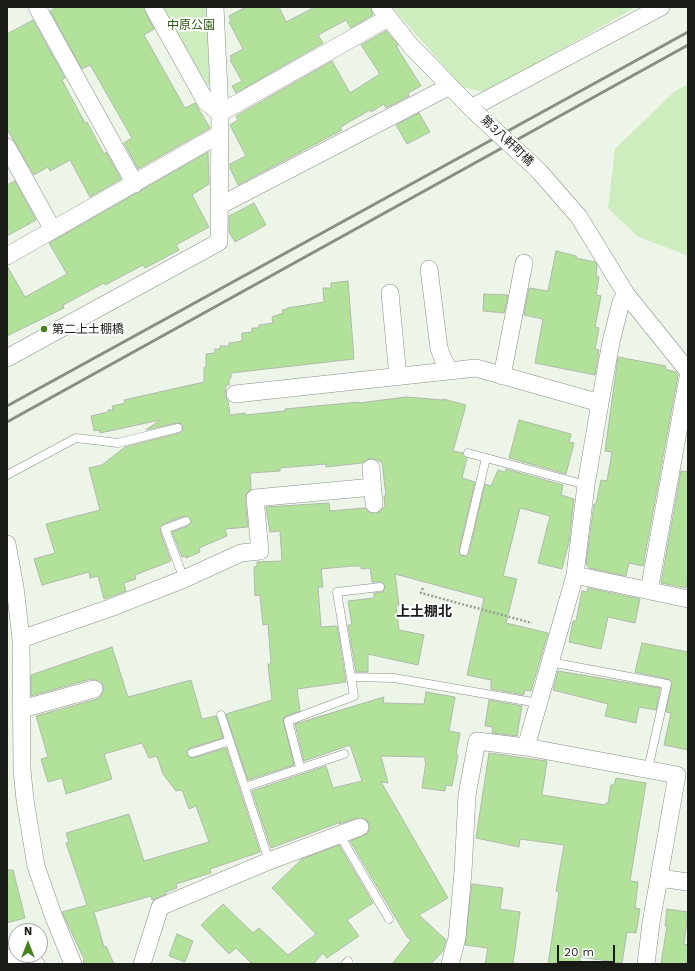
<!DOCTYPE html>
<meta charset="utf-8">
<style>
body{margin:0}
#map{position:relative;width:695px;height:971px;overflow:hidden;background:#ecf5e8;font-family:"Work Sans",sans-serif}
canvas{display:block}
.frame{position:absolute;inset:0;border:8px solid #181b16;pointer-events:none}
.north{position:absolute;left:8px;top:923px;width:40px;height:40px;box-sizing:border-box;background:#fff;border:1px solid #a3a4a2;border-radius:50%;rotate:0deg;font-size:11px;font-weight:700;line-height:16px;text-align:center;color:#181b16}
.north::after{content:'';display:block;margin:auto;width:14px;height:18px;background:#46811c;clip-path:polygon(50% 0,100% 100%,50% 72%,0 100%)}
.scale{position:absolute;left:557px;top:945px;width:58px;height:18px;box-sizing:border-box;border:2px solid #181b16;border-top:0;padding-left:5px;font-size:12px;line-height:14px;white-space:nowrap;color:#181b16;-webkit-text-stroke:3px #fff;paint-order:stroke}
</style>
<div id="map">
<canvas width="695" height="971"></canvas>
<div class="frame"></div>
<div class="north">N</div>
<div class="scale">20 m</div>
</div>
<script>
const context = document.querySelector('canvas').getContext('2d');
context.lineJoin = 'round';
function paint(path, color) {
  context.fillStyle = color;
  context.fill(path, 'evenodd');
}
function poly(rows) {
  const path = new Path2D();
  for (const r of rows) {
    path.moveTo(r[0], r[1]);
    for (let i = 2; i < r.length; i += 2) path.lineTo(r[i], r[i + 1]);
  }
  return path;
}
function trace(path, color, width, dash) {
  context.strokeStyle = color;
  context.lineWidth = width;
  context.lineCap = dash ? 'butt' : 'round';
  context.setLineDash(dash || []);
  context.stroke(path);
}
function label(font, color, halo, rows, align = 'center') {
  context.font = font + ' "Work Sans","Noto Sans JP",sans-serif';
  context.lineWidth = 4;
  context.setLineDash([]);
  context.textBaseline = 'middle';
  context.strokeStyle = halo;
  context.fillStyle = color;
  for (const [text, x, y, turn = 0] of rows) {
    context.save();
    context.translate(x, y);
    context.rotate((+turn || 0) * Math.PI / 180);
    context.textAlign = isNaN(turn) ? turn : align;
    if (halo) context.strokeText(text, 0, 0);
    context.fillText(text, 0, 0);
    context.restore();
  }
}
const green = poly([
 [161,7,209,7,212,83,208,86,204,85],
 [392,7,636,7,486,92,462,87],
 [688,84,688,256,637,236,608,208,615,149,674,92]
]);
const building = poly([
 [57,7,143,7,154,29,144,35,185,108,195,103,210,128,138,169,124,143,132,138,92,68,90,65,82,69,50,11,57,7],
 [246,7,279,7,286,22,315,7,370,7,373,15,351,28,346,20,318,35,323,43,236,93,232,86,242,81,230,60,232,59,230,56,243,49,229,22,231,21,229,16,246,7],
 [33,20,65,78,62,80,85,123,87,122,104,154,106,152,121,179,90,197,70,160,50,171,48,167,34,175,7,129,7,34,33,20],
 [386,31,398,45,396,46,421,86,408,93,409,96,386,108,384,104,371,112,370,110,344,125,340,128,342,130,238,185,230,168,230,164,246,156,230,125,238,120,236,116,332,61,350,93,380,74,361,45,386,31],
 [419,113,430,132,407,144,396,125,419,113],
 [208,152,209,184,192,195,209,227,176,245,179,250,145,268,143,265,105,285,104,283,63,305,64,308,7,336,7,266,25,297,58,279,67,274,49,243,208,152],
 [15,181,36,220,7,236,7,185,15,181],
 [254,203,266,225,235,242,229,232,229,216,254,203],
 [556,251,576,256,576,258,595,262,597,265,596,276,599,277,596,295,601,296,595,327,599,328,595,349,599,350,595,375,535,363,543,319,524,315,529,288,548,291,556,251],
 [348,281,354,359,231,373,231,378,229,379,229,385,226,385,225,395,228,401,230,415,245,413,245,415,285,411,285,409,359,402,359,403,406,397,443,400,443,399,466,405,453,451,463,453,467,458,462,478,475,482,459,550,460,555,465,556,469,553,485,484,491,486,498,470,505,472,506,469,563,485,561,495,574,499,569,542,562,569,538,563,550,516,520,508,503,576,517,579,506,623,548,633,531,691,525,690,524,695,491,689,491,680,467,675,484,598,395,574,399,605,396,605,399,630,424,635,418,665,368,654,368,672,356,672,348,625,352,625,348,601,374,598,374,593,383,592,385,586,382,582,372,582,370,568,361,569,361,566,352,566,321,569,323,587,318,587,321,627,337,626,346,682,297,689,300,711,286,716,283,720,294,765,248,780,226,714,272,700,268,664,271,664,268,624,263,625,260,595,255,596,254,567,257,566,257,562,282,561,280,531,270,532,266,507,329,503,330,511,365,508,370,513,379,512,385,506,384,496,386,496,382,462,371,458,362,463,326,467,326,464,280,468,280,471,250,473,251,489,246,494,245,499,248,527,225,529,227,536,199,548,200,552,186,558,185,556,182,557,172,532,188,526,191,522,191,519,184,516,163,524,160,531,171,561,135,575,136,579,124,583,126,591,104,599,98,576,90,578,89,572,42,585,34,559,55,553,46,524,100,510,89,468,102,465,125,447,179,433,183,429,182,424,177,423,146,430,160,420,100,433,99,430,94,431,91,416,108,412,108,410,113,410,112,406,125,403,124,400,204,382,204,368,206,367,206,354,215,353,215,349,220,349,220,346,229,346,229,343,242,341,242,333,252,332,252,328,259,328,259,325,273,323,272,317,283,313,282,310,287,309,287,308,324,302,323,288,331,288,331,283,348,281],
 [484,294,508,295,504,313,483,311,484,294],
 [618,357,666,366,665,369,676,372,678,375,643,566,629,563,626,576,589,568,586,564,594,504,596,504,601,480,607,481,612,452,605,451,618,357],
 [519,420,571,434,569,442,574,443,566,474,509,458,519,420],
 [681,471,688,472,688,579,686,588,661,583,681,471],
 [588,588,640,599,635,623,608,617,601,649,569,642,573,621,576,621,582,591,587,592,588,588],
 [642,643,688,652,688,750,664,745,671,713,666,712,672,683,668,679,635,672,642,643],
 [112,647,128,697,191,680,202,719,216,716,223,738,190,748,187,751,187,755,193,758,226,748,260,852,210,869,211,873,176,884,177,888,166,892,166,894,152,900,151,896,94,912,104,947,106,946,114,964,83,964,84,959,62,912,87,905,66,843,69,842,66,833,129,814,144,861,209,842,196,806,189,809,182,790,176,791,163,774,157,756,149,758,142,743,104,754,112,779,66,794,62,778,48,782,41,759,48,757,36,716,97,699,101,696,104,687,101,682,91,679,31,696,31,675,112,647],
 [558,671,660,688,656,710,639,707,636,723,605,716,608,704,553,690,558,671],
 [426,692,455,697,449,731,460,733,456,754,458,755,452,786,446,785,445,791,422,788,426,762,425,762,425,757,381,756,388,783,381,782,448,898,419,915,446,940,443,951,431,964,392,964,411,940,407,937,350,841,368,833,370,828,367,820,357,818,339,824,341,822,271,848,252,791,326,766,333,788,362,781,350,745,304,761,295,724,384,697,383,703,424,704,426,692],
 [489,700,522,706,517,736,492,733,493,727,485,726,489,700],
 [489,753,547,761,542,795,605,805,606,803,608,803,611,785,614,785,616,778,646,783,630,881,638,882,635,908,640,909,636,933,627,932,622,963,580,957,580,964,548,964,559,892,556,891,564,845,520,839,519,847,476,838,489,753],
 [339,845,373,903,347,920,359,936,327,958,323,953,313,964,252,964,236,948,229,954,201,925,223,904,253,933,259,928,288,955,316,934,272,888,302,859,339,845],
 [7,870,13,870,25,918,7,923,7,870],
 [472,884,503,888,500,909,520,912,513,964,485,964,488,948,465,945,472,884],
 [667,909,688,912,684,944,688,945,688,964,661,964,667,926,665,926,667,909],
 [177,934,193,941,185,962,169,956,177,934]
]);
const path = poly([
 [423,588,421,593,532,623]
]);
const service = poly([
 [468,453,586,485],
 [7,475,76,438,118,443,178,428],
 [464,551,486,458],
 [184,579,165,529,186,521],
 [550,662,667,684,648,769],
 [351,677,394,678,538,703],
 [221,715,269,861],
 [192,753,230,741],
 [300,767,288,721,354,696,337,592,380,587],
 [245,787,344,754],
 [339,834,389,919],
 [345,964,348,961]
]);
const minor = poly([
 [37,7,135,184],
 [153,7,206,102,220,113,388,18],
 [380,7,411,46,475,112],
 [471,108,661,7],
 [7,147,53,230],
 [538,170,579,217,626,294,688,371],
 [219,206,450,86],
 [7,256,220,134],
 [429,269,439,348,443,359,450,371],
 [390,293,398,377],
 [7,358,219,242,220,113,215,7],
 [502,376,524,263],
 [235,394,476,368,600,403],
 [371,468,374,504],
 [7,544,15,587,21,639,22,770,25,800,36,866,53,915,73,964],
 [575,575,688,599],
 [649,591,688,377],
 [21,639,110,608,184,579,241,553,260,551,255,498,373,487],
 [22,709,94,689],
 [526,747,575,575,586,485,600,403,611,342,621,302,626,294],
 [659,878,688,882],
 [7,958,36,964],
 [142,964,160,907,269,861,360,827],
 [450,964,457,938,463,872,467,795,477,741,526,747,677,775,651,923,646,964]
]);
const rail = poly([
 [7,406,688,32],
 [7,422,688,45]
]);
const minorBridge = poly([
 [475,112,538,170]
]);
const markers = [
 [44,329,4,"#46811c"]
];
const parkNames = [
 ["中原公園",191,25]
];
const streetNames = [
 ["第3八軒町橋",507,141,43]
];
const poiNames = [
 ["第二上土棚橋",52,329]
];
const quarterNames = [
 ["上土棚北",424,612]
];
paint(green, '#ceedbe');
paint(building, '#b2e19a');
trace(building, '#b0b9ad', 1);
trace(service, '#889085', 9);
trace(minor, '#889085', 18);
trace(path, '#99a096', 2.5, [2, 2]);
trace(service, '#fff', 8);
trace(minor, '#fff', 17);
trace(rail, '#878e84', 3);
trace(minorBridge, '#889085', 18, []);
trace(minorBridge, '#fff', 17);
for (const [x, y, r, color] of markers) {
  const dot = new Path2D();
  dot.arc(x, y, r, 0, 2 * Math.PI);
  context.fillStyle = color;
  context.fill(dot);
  trace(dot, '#fff', 1.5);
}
label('12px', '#305a13', '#fff', parkNames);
label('12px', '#181b16', '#fff', streetNames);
label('12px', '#181b16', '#fff', poiNames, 'left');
label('bold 14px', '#181b16', '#fff', quarterNames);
</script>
